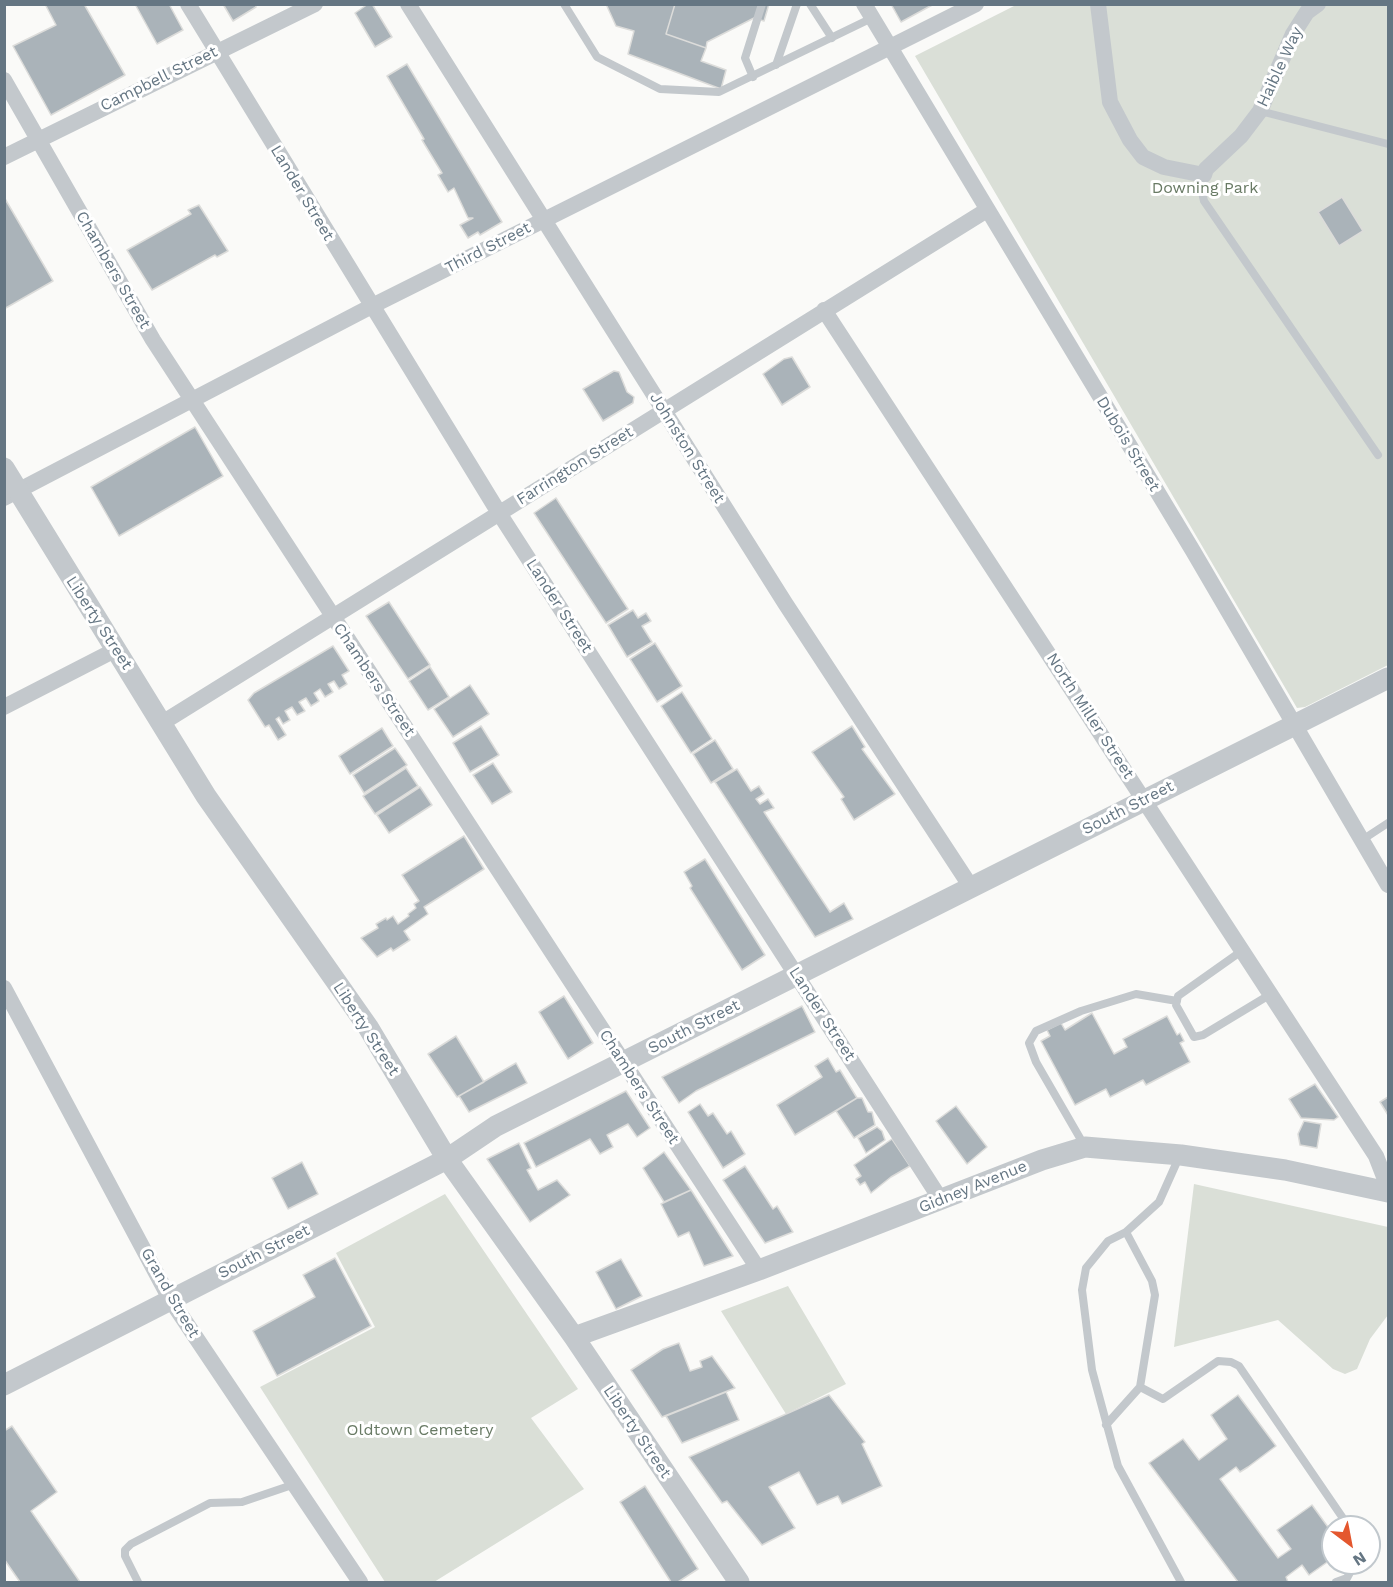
<!DOCTYPE html>
<style>
body{margin:0}
#map{position:relative;width:1393px;height:1587px;overflow:hidden;background:#fafaf8;font-family:"Work Sans",sans-serif}
canvas{display:block}
.frame{position:absolute;inset:0;border:6px solid #657683;pointer-events:none}
.north{position:absolute;left:1321px;top:1515px;width:60px;height:60px;box-sizing:border-box;background:#fff;border:2px solid #c1c8cd;border-radius:50%;rotate:148deg;font-size:16px;font-weight:700;line-height:24px;text-align:center;color:#657683}
.north::after{content:'';display:block;margin:auto;width:21px;height:27px;background:#e4572e;clip-path:polygon(50% 0,100% 100%,50% 72%,0 100%)}
</style>
<div id="map">
<canvas width="1393" height="1587"></canvas>
<div class="frame"></div>
<div class="north">N</div>
</div>
<script>
const context = document.querySelector('canvas').getContext('2d');
context.lineJoin = 'round';
function paint(path, color) {
  context.fillStyle = color;
  context.fill(path, 'evenodd');
}
function poly(rows) {
  const path = new Path2D();
  for (const r of rows) {
    path.moveTo(r[0], r[1]);
    for (let i = 2; i < r.length; i += 2) path.lineTo(r[i], r[i + 1]);
  }
  return path;
}
function trace(path, color, width, dash) {
  context.strokeStyle = color;
  context.lineWidth = width;
  context.lineCap = dash ? 'butt' : 'round';
  context.setLineDash(dash || []);
  context.stroke(path);
}
function label(font, color, halo, rows, align = 'center') {
  context.font = font + ' "Work Sans",sans-serif';
  context.lineWidth = 6;
  context.setLineDash([]);
  context.textBaseline = 'middle';
  context.strokeStyle = halo;
  context.fillStyle = color;
  for (const [text, x, y, turn = 0] of rows) {
    context.save();
    context.translate(x, y);
    context.rotate((+turn || 0) * Math.PI / 180);
    context.textAlign = isNaN(turn) ? turn : align;
    if (halo) context.strokeText(text, 0, 0);
    context.fillText(text, 0, 0);
    context.restore();
  }
}
const green = poly([
 [1016,5,1388,5,1388,665,1305,707,1297,708,915,56],
 [1194,1184,1388,1227,1388,1315,1370,1339,1357,1369,1345,1374,1333,1369,1278,1320,1174,1347],
 [445,1194,578,1389,531,1418,584,1489,434,1582,385,1582,260,1387,375,1327,336,1253],
 [788,1286,846,1384,786,1414,721,1311]
]);
const building = poly([
 [45,4,84,4,125,75,51,115,13,46,56,25,45,4],
 [135,4,169,4,183,30,157,44,135,4],
 [223,4,255,4,256,7,233,21,223,4],
 [368,4,372,4,392,37,375,47,355,13,368,4],
 [606,4,675,4,666,34,706,48,701,61,726,70,721,89,628,54,634,31,616,26,606,4],
 [675,4,769,4,764,21,754,18,707,42,706,48,666,34,675,4],
 [891,4,934,4,901,22,891,4],
 [407,64,502,222,480,235,478,232,468,238,460,225,473,218,468,218,454,188,448,192,438,175,442,173,422,140,424,139,387,76,407,64],
 [4,197,53,281,4,309,4,197],
 [1342,197,1363,231,1339,246,1318,212,1342,197],
 [199,205,228,251,217,257,215,255,152,290,127,250,191,214,188,210,199,205],
 [792,357,810,387,782,405,763,374,784,359,792,357],
 [614,371,619,372,627,392,634,397,633,403,603,421,583,389,614,371],
 [195,427,223,476,119,536,91,487,195,427],
 [556,498,628,609,606,623,534,513,556,498],
 [389,602,430,665,408,679,366,616,389,602],
 [633,610,638,618,646,613,651,621,642,626,652,642,627,657,608,625,633,610],
 [655,643,682,686,657,702,630,659,655,643],
 [333,646,349,671,342,675,347,684,339,689,334,681,328,684,333,692,325,697,320,689,314,693,319,701,311,706,306,698,299,702,305,711,297,715,292,707,285,711,290,720,283,724,279,717,276,719,286,735,278,740,269,725,265,727,248,700,254,693,333,646],
 [430,667,449,697,428,710,409,681,430,667],
 [470,685,489,714,453,737,434,709,470,685],
 [682,692,712,739,691,753,661,706,682,692],
 [481,726,499,755,470,772,453,743,481,726],
 [852,726,865,747,862,749,895,794,854,820,841,799,844,797,812,752,852,726],
 [382,728,393,746,350,774,339,756,382,728],
 [715,740,733,769,711,783,693,754,715,740],
 [395,748,407,765,364,793,353,775,395,748],
 [493,763,512,792,492,804,473,775,493,763],
 [406,768,418,786,375,814,363,796,406,768],
 [737,769,751,791,759,786,764,794,756,799,760,804,768,799,774,808,764,812,830,912,844,903,853,919,815,937,715,782,737,769],
 [420,787,432,805,389,833,377,815,420,787],
 [464,836,484,869,424,907,428,914,404,931,410,940,393,951,391,948,377,957,361,938,378,928,376,924,386,918,387,920,393,916,398,924,409,916,408,914,416,908,414,904,419,901,402,875,464,836],
 [705,859,765,955,742,970,690,888,692,886,684,872,705,859],
 [564,996,593,1043,568,1059,539,1012,564,996],
 [802,1006,815,1032,696,1091,679,1103,662,1077,802,1006],
 [1092,1013,1114,1054,1127,1047,1123,1039,1167,1016,1177,1035,1180,1033,1184,1041,1180,1043,1190,1062,1146,1085,1143,1080,1110,1097,1106,1089,1075,1105,1041,1041,1050,1036,1047,1030,1061,1023,1065,1030,1092,1013],
 [456,1036,484,1082,457,1097,428,1054,456,1036],
 [828,1058,836,1072,840,1070,857,1098,795,1135,777,1105,822,1077,815,1066,828,1058],
 [516,1063,527,1083,469,1112,459,1096,516,1063],
 [1315,1084,1338,1117,1334,1120,1301,1118,1289,1099,1315,1084],
 [626,1091,650,1128,637,1137,628,1124,607,1135,613,1147,600,1154,590,1139,536,1167,524,1143,626,1091],
 [1388,1097,1388,1115,1380,1102,1388,1097],
 [857,1098,862,1098,868,1112,872,1112,875,1125,854,1138,836,1111,857,1098],
 [700,1104,708,1116,713,1113,727,1134,731,1131,745,1154,723,1168,688,1112,700,1104],
 [956,1106,987,1147,967,1164,936,1121,956,1106],
 [1304,1121,1321,1124,1317,1148,1300,1145,1298,1134,1304,1121],
 [877,1127,882,1131,885,1140,866,1153,858,1138,877,1127],
 [892,1139,910,1166,891,1177,871,1193,865,1182,860,1185,856,1179,861,1176,854,1165,892,1139],
 [519,1143,531,1168,527,1170,538,1190,557,1180,570,1195,530,1222,487,1159,519,1143],
 [664,1152,691,1190,664,1202,643,1168,664,1152],
 [302,1162,318,1194,288,1209,272,1178,302,1162],
 [745,1166,773,1209,777,1206,793,1232,765,1243,723,1180,745,1166],
 [691,1190,693,1193,733,1256,704,1266,689,1232,678,1237,661,1204,691,1190],
 [335,1258,371,1326,277,1376,253,1331,315,1297,303,1275,335,1258],
 [621,1259,642,1296,616,1309,596,1272,621,1259],
 [679,1343,690,1371,702,1367,700,1361,712,1356,735,1388,662,1417,631,1370,663,1349,679,1343],
 [726,1392,739,1420,682,1443,666,1416,726,1392],
 [829,1395,865,1442,862,1444,882,1486,842,1504,838,1496,817,1505,799,1472,769,1487,795,1528,762,1545,727,1501,722,1503,689,1457,829,1395],
 [1238,1395,1276,1446,1248,1467,1240,1472,1236,1467,1220,1479,1278,1558,1291,1549,1277,1530,1312,1505,1333,1534,1333,1558,1309,1575,1302,1565,1286,1577,1288,1582,1238,1582,1149,1463,1183,1439,1199,1460,1227,1439,1211,1415,1238,1395],
 [12,1426,57,1492,31,1511,80,1582,20,1582,4,1559,4,1431,12,1426],
 [645,1486,698,1569,678,1582,671,1582,620,1502,645,1486]
]);
const service = poly([
 [564,4,597,57,660,89,719,92,872,18],
 [810,4,832,38],
 [776,65,797,4],
 [753,77,745,58,762,4],
 [1260,111,1388,144],
 [1204,175,1200,184,1204,201,1378,455],
 [1362,840,1388,823],
 [1243,950,1178,996,1176,1005,1194,1037,1203,1035,1271,994],
 [1084,1145,1036,1062,1029,1043,1036,1031,1081,1011,1136,994,1177,1001],
 [1180,1155,1159,1202,1126,1232,1108,1241,1086,1268,1082,1290,1092,1370,1118,1466,1181,1582],
 [1140,1387,1163,1399,1218,1361,1231,1362,1239,1366,1349,1527],
 [1106,1425,1140,1387,1155,1295,1152,1281,1126,1232],
 [138,1582,125,1556,125,1550,131,1544,210,1503,242,1502,295,1484],
 [1336,1582,1347,1578,1355,1563]
]);
const minor = poly([
 [188,4,499,513,941,1200],
 [408,4,785,603,971,887],
 [864,4,1193,551,1388,885],
 [1098,4,1110,102,1130,140,1143,157,1164,167,1204,175,1206,169,1241,136,1260,111,1293,34,1307,12,1318,4],
 [4,80,153,340,759,1270],
 [4,157,315,4],
 [824,310,1376,1156,1388,1187],
 [4,498,372,306,976,4],
 [4,707,117,649],
 [162,723,987,210],
 [4,988,170,1299,360,1582]
]);
const tertiary = poly([
 [4,468,206,796,368,1027,447,1159,574,1337,739,1582],
 [574,1337,759,1270,1042,1160,1085,1147,1181,1155,1285,1170,1388,1192],
 [4,1385,447,1159,496,1126,1388,678]
]);
const streetNames = [
 ["Haible Way",1280,67,-65],
 ["Campbell Street",159,79,-26],
 ["Lander Street",302,193,59],
 ["Third Street",488,248,-27],
 ["Chambers Street",113,270,60],
 ["Dubois Street",1128,444,59],
 ["Johnston Street",687,448,58],
 ["Farrington Street",575,466,-32],
 ["Lander Street",559,606,57],
 ["Liberty Street",99,623,57],
 ["Chambers Street",374,680,56],
 ["North Miller Street",1090,716,57],
 ["South Street",1128,808,-27],
 ["Lander Street",822,1014,57],
 ["South Street",694,1027,-27],
 ["Liberty Street",366,1029,57],
 ["Chambers Street",639,1087,57],
 ["Gidney Avenue",973,1187,-22],
 ["South Street",264,1252,-27],
 ["Grand Street",170,1293,60],
 ["Liberty Street",637,1432,56]
];
const parkNames = [
 ["Downing Park",1205,188],
 ["Oldtown Cemetery",420,1430]
];
paint(green, '#dadfd7');
paint(building, '#aab3b9');
trace(building, '#dcdcda', 1.5);
trace(service, '#c3c8cc', 8);
trace(minor, '#c3c8cc', 16);
trace(tertiary, '#c3c8cc', 21);
label('16px', '#657683', '#fff', streetNames);
label('16px', '#687a64', '#fff', parkNames);
</script>
